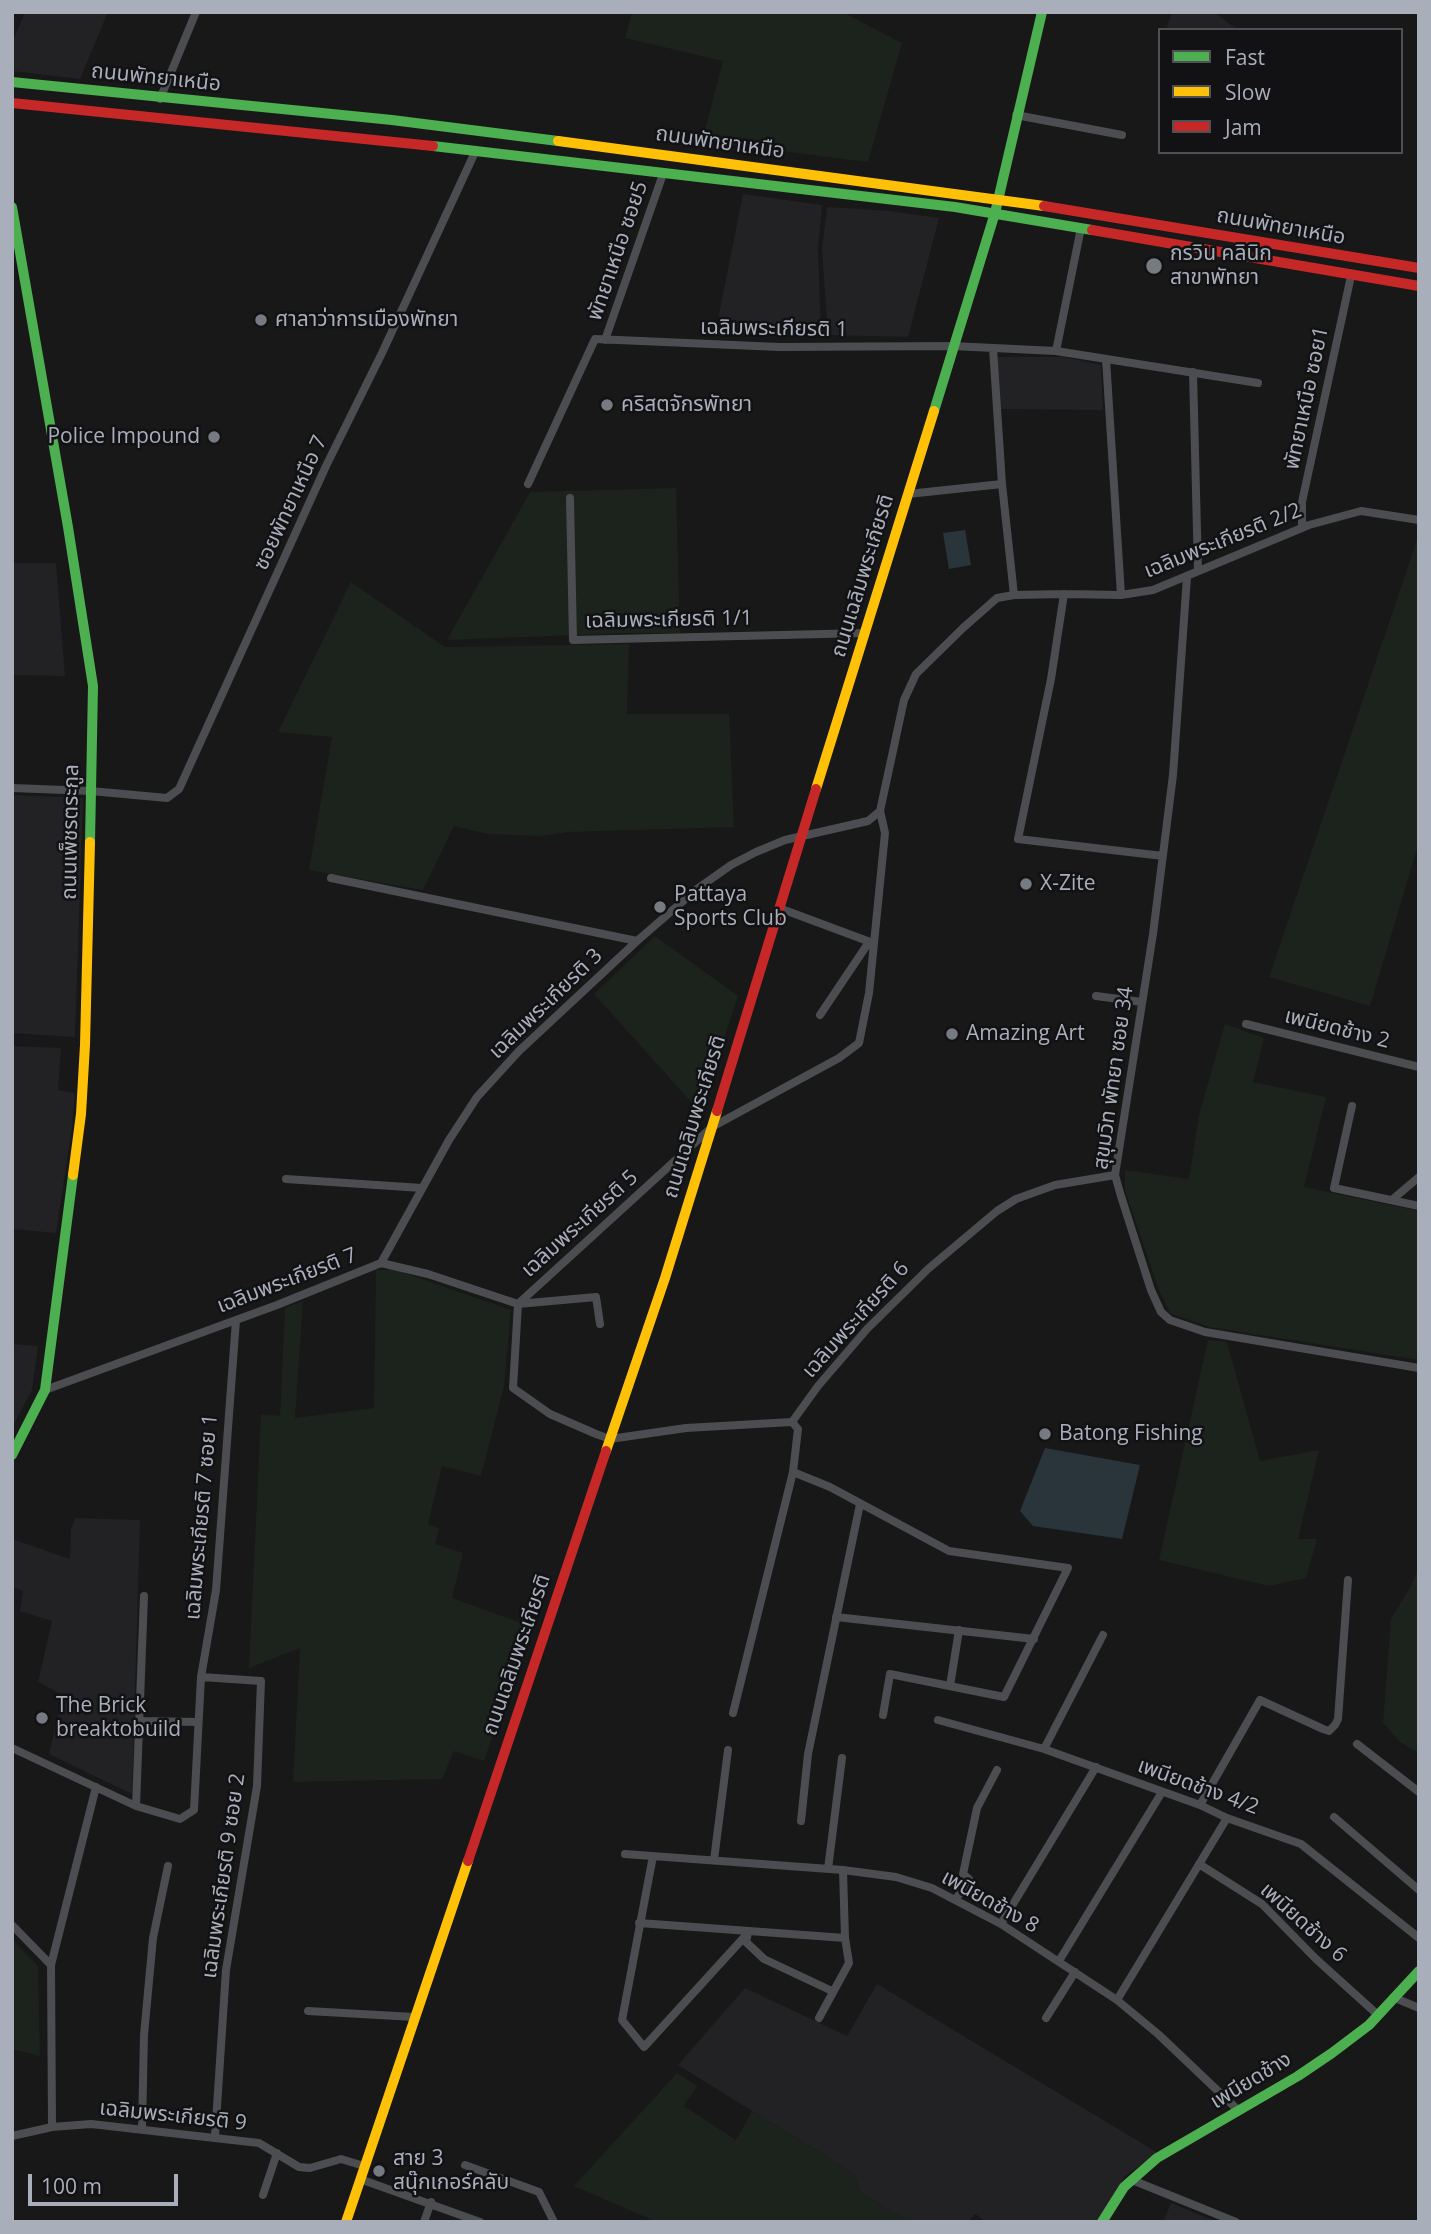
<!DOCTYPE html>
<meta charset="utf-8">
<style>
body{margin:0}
#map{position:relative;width:1431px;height:2234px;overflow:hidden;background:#181818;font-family:"Open Sans",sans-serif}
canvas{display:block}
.frame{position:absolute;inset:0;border:14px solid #a8aeba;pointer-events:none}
.legend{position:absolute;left:1158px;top:28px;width:245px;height:126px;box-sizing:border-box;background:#121214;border:2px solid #4e5056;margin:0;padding:9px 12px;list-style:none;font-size:21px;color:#a8aeba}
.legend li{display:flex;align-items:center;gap:14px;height:35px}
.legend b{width:35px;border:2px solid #4e5056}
.scale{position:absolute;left:28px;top:2174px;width:150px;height:32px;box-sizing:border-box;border:4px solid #a8aeba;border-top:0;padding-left:9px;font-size:21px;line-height:24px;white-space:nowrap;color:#a8aeba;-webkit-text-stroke:5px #121214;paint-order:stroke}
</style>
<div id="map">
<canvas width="1431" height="2234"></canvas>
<div class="frame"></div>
<ul class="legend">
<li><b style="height:9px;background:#4caf50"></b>Fast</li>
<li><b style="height:9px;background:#ffc107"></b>Slow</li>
<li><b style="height:9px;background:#c62828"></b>Jam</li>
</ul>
<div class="scale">100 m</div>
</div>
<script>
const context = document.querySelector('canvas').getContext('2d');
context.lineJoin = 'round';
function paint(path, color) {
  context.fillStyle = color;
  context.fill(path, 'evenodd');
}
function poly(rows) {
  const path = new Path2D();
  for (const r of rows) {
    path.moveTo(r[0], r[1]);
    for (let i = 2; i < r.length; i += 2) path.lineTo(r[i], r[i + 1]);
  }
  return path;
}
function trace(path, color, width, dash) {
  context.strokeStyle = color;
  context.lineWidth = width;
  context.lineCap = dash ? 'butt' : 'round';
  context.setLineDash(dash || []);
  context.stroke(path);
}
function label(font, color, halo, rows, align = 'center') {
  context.font = font + ' "Open Sans","Noto Sans Thai",sans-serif';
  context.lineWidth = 5;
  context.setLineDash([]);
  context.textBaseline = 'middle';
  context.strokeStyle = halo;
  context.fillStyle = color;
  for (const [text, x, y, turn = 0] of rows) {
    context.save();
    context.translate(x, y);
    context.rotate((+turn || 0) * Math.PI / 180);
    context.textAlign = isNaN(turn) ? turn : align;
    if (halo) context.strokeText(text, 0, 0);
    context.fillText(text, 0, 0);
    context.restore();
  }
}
const built = poly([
 [25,12,108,12,80,79,12,71,12,43],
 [1172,12,1214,12,1238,30,1166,30],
 [743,194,822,205,818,249,821,335,715,334],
 [827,207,890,211,939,218,908,337,828,335,822,249],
 [996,357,1063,357,1101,365,1103,410,1000,409],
 [12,563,56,563,65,676,12,675],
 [12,795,83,798,75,1037,12,1033],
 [12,1046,61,1048,58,1090,75,1093,72,1128,56,1233,12,1229],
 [12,1344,38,1346,32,1390,12,1428],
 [75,1518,140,1520,132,1794,49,1754,63,1695,38,1682,52,1621,20,1611,23,1591,12,1587,12,1539,70,1559,71,1530],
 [877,1984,1158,2153,1125,2176,1096,2222,987,2222,975,2214,968,2222,909,2222,861,2193,854,2174,678,2065,745,1988,847,2036],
 [1171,2203,1217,2222,1163,2222]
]);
const green = poly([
 [632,12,848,12,848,15,902,43,868,162,702,141,723,61,625,38],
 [676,488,680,633,630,633,447,640,530,492],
 [1419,534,1419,842,1370,1006,1269,977],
 [351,582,445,647,629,644,627,714,729,714,734,827,568,832,541,836,487,834,454,826,423,890,309,870,332,737,278,732],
 [655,936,738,996,700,1112,594,994],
 [1225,1024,1264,1038,1253,1082,1326,1097,1304,1187,1419,1211,1419,1360,1209,1327,1170,1313,1158,1288,1125,1190,1125,1170,1189,1179,1199,1115],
 [376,1270,396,1270,511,1310,504,1386,481,1476,442,1466,428,1524,439,1528,435,1544,463,1553,452,1598,530,1626,484,1761,454,1751,442,1779,293,1782,300,1648,249,1668,261,1414,280,1416,285,1308,303,1301,295,1418,374,1408],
 [1208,1340,1227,1342,1260,1461,1319,1450,1298,1539,1317,1539,1306,1578,1269,1586,1159,1560],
 [1419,1568,1419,1753,1400,1742,1383,1723,1391,1619,1412,1584],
 [12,1939,38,1966,40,2056,12,2049],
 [677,2073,697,2086,684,2106,736,2140,752,2111,854,2174,861,2193,909,2222,657,2222,574,2186]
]);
const water = poly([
 [965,530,971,565,949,569,943,533],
 [1045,1448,1140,1465,1122,1539,1033,1526,1020,1511]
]);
const street = poly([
 [160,99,196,12],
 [1016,115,1122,135],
 [605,340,663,174],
 [993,348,1002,484,1014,595],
 [1056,351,1081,228],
 [1106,359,1121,595],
 [1193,372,1198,571],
 [528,484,595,339,779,347,952,346,1056,351,1258,383],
 [908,494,1002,484],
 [570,498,573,640,865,633],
 [1302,527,1302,502,1351,276],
 [1187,577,1173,775,1153,934,1115,1175,1120,1193,1151,1290,1161,1312,1170,1320,1205,1332,1419,1368],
 [1064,594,1051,679,1018,839,1163,856],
 [12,788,91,791,167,798,179,789,326,466,382,353,476,150],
 [331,878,637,941],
 [779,908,873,943],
 [1096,996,1142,1002],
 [820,1015,869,942],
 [1246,1024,1419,1067],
 [1352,1106,1334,1188,1419,1206],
 [286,1179,422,1188],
 [1393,1199,1419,1177],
 [381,1263,449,1140,477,1097,519,1051,637,941,697,889,731,865,756,852,785,840,868,821,880,811,904,700,916,674,963,628,997,598,1014,595,1064,594,1121,595,1153,590,1309,525,1361,511,1419,520],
 [600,1324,596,1297,518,1304,712,1127,839,1058,859,1043,869,993,885,833,880,811],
 [45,1390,277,1305,381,1263,428,1274,518,1304,513,1388,550,1414,596,1434,610,1439,686,1428,792,1422,818,1386,867,1329,928,1269,997,1211,1016,1199,1055,1185,1115,1175],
 [793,1472,830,1487,949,1551,1068,1568,1004,1697,890,1674,883,1715],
 [836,1617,1034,1639],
 [201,1677,261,1681,257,1786,226,1970,215,2137],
 [950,1686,959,1630],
 [733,1713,793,1472,798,1429,792,1422],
 [938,1720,1044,1749,1200,1805,1227,1818,1301,1844,1419,1938],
 [141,1721,198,1722],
 [1357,1744,1419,1792],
 [12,1748,136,1806,180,1819,194,1810,201,1677,216,1590,236,1320],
 [1044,1749,1103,1635],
 [1200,1805,1260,1700,1323,1729,1329,1731,1335,1725,1338,1719,1348,1580],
 [136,1806,144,1596],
 [1334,1817,1419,1890],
 [801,1821,808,1754,860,1504],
 [625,1854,843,1870,896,1877,932,1888,1001,1924,1117,2000,1158,2034,1239,2111],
 [653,1856,622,2020,644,2047,748,1933],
 [714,1860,728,1750],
 [1199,1864,1262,1904,1316,1959,1378,2015],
 [828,1869,842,1758],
 [956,1899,969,1879,963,1874,977,1808,997,1770],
 [639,1923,845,1938],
 [1001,1924,1096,1767],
 [12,1925,51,1965],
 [748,1933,746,1942,764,1959,832,1991],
 [1059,1961,1162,1792],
 [1395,1998,1419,2008],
 [1117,2000,1227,1818],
 [308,2011,414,2017],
 [819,2018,849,1963,845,1938,843,1870],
 [1046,2018,1075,1972],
 [52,2127,51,1965,96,1787],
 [142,2128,144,2035,153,1938,168,1866],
 [12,2136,52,2127,91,2124,259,2143,299,2167,310,2168,341,2159,364,2166],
 [465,2165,539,2192,554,2222],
 [360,2179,480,2222],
 [1132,2180,1236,2222],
 [263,2195,277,2153],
 [424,2222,431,2202]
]);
const fast = poly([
 [12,82,392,120,558,141],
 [433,146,955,207,1092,230],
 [12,207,68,527,93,686,90,842],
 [934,411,995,213,1042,12],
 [12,1455,45,1390,73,1175],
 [1102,2222,1124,2187,1157,2158,1298,2076,1332,2053,1369,2025,1419,1971]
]);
const slow = poly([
 [558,141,1044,206],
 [816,789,934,411],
 [73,1175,81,1114,85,1045,90,842],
 [606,1451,665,1278,717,1111],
 [346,2222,468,1861]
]);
const jam = poly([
 [12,103,433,146],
 [1044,206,1419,268],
 [1092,230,1419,286],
 [717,1111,816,789],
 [468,1861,606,1451]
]);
const markers = [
 [1154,266,9,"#767a81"],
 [261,320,7,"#767a81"],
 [607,405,7,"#767a81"],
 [214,437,7,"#767a81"],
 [1026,884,7,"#767a81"],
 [660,907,7,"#767a81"],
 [952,1034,7,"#767a81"],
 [1045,1434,7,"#767a81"],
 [42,1718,7,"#767a81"],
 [379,2171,7,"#767a81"]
];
const streetNames = [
 ["ถนนพัทยาเหนือ",156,78,6],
 ["ถนนพัทยาเหนือ",720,143,8],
 ["ถนนพัทยาเหนือ",1281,227,10],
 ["พัทยาเหนือ ซอย5",618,251,-71],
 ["เฉลิมพระเกียรติ 1",774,329,1],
 ["พัทยาเหนือ ซอย1",1307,398,-78],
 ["ซอยพัทยาเหนือ 7",291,503,-65],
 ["เฉลิมพระเกียรติ 2/2",1223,541,-22],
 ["ถนนเฉลิมพระเกียรติ",863,576,-73],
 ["เฉลิมพระเกียรติ 1/1",669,620,-1],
 ["ถนนเพ็ชรตระกูล",71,832,-89],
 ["เฉลิมพระเกียรติ 3",546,1004,-44],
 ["เพนียดช้าง 2",1337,1029,14],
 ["สุขุมวิท พัทยา ซอย 34",1114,1078,-82],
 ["ถนนเฉลิมพระเกียรติ",695,1117,-73],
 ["เฉลิมพระเกียรติ 5",580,1224,-42],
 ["เฉลิมพระเกียรติ 7",287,1281,-21],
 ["เฉลิมพระเกียรติ 6",856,1320,-48],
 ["เฉลิมพระเกียรติ 7 ซอย 1",202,1517,-85],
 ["ถนนเฉลิมพระเกียรติ",517,1655,-71],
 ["เพนียดช้าง 4/2",1198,1787,20],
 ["เฉลิมพระเกียรติ 9 ซอย 2",224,1876,-82],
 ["เพนียดช้าง 8",990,1902,29],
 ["เพนียดช้าง 6",1303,1923,42],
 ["เพนียดช้าง",1251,2081,-31],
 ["เฉลิมพระเกียรติ 9",173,2116,6]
];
const poiNames = [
 ["กรวิน คลินิก",1170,254],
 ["สาขาพัทยา",1170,278],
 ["ศาลาว่าการเมืองพัทยา",275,320],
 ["คริสตจักรพัทยา",621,405],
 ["Police Impound",200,437,"right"],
 ["X-Zite",1040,884],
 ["Pattaya",674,895],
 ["Sports Club",674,919],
 ["Amazing Art",966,1034],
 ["Batong Fishing",1059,1434],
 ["The Brick",56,1706],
 ["breaktobuild",56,1730],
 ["สาย 3",393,2159],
 ["สนุ๊กเกอร์คลับ",393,2183]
];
paint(built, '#222224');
paint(green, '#1b231c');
paint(water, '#2a343b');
trace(street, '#4b4d51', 8);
trace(fast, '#4caf50', 10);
trace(slow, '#ffc107', 10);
trace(jam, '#c62828', 10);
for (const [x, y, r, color] of markers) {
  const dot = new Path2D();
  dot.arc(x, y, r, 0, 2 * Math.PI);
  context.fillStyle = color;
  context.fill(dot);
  trace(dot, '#121214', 2.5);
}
label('21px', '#a8aeba', '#121214', streetNames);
label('21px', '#a8aeba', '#121214', poiNames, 'left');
</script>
